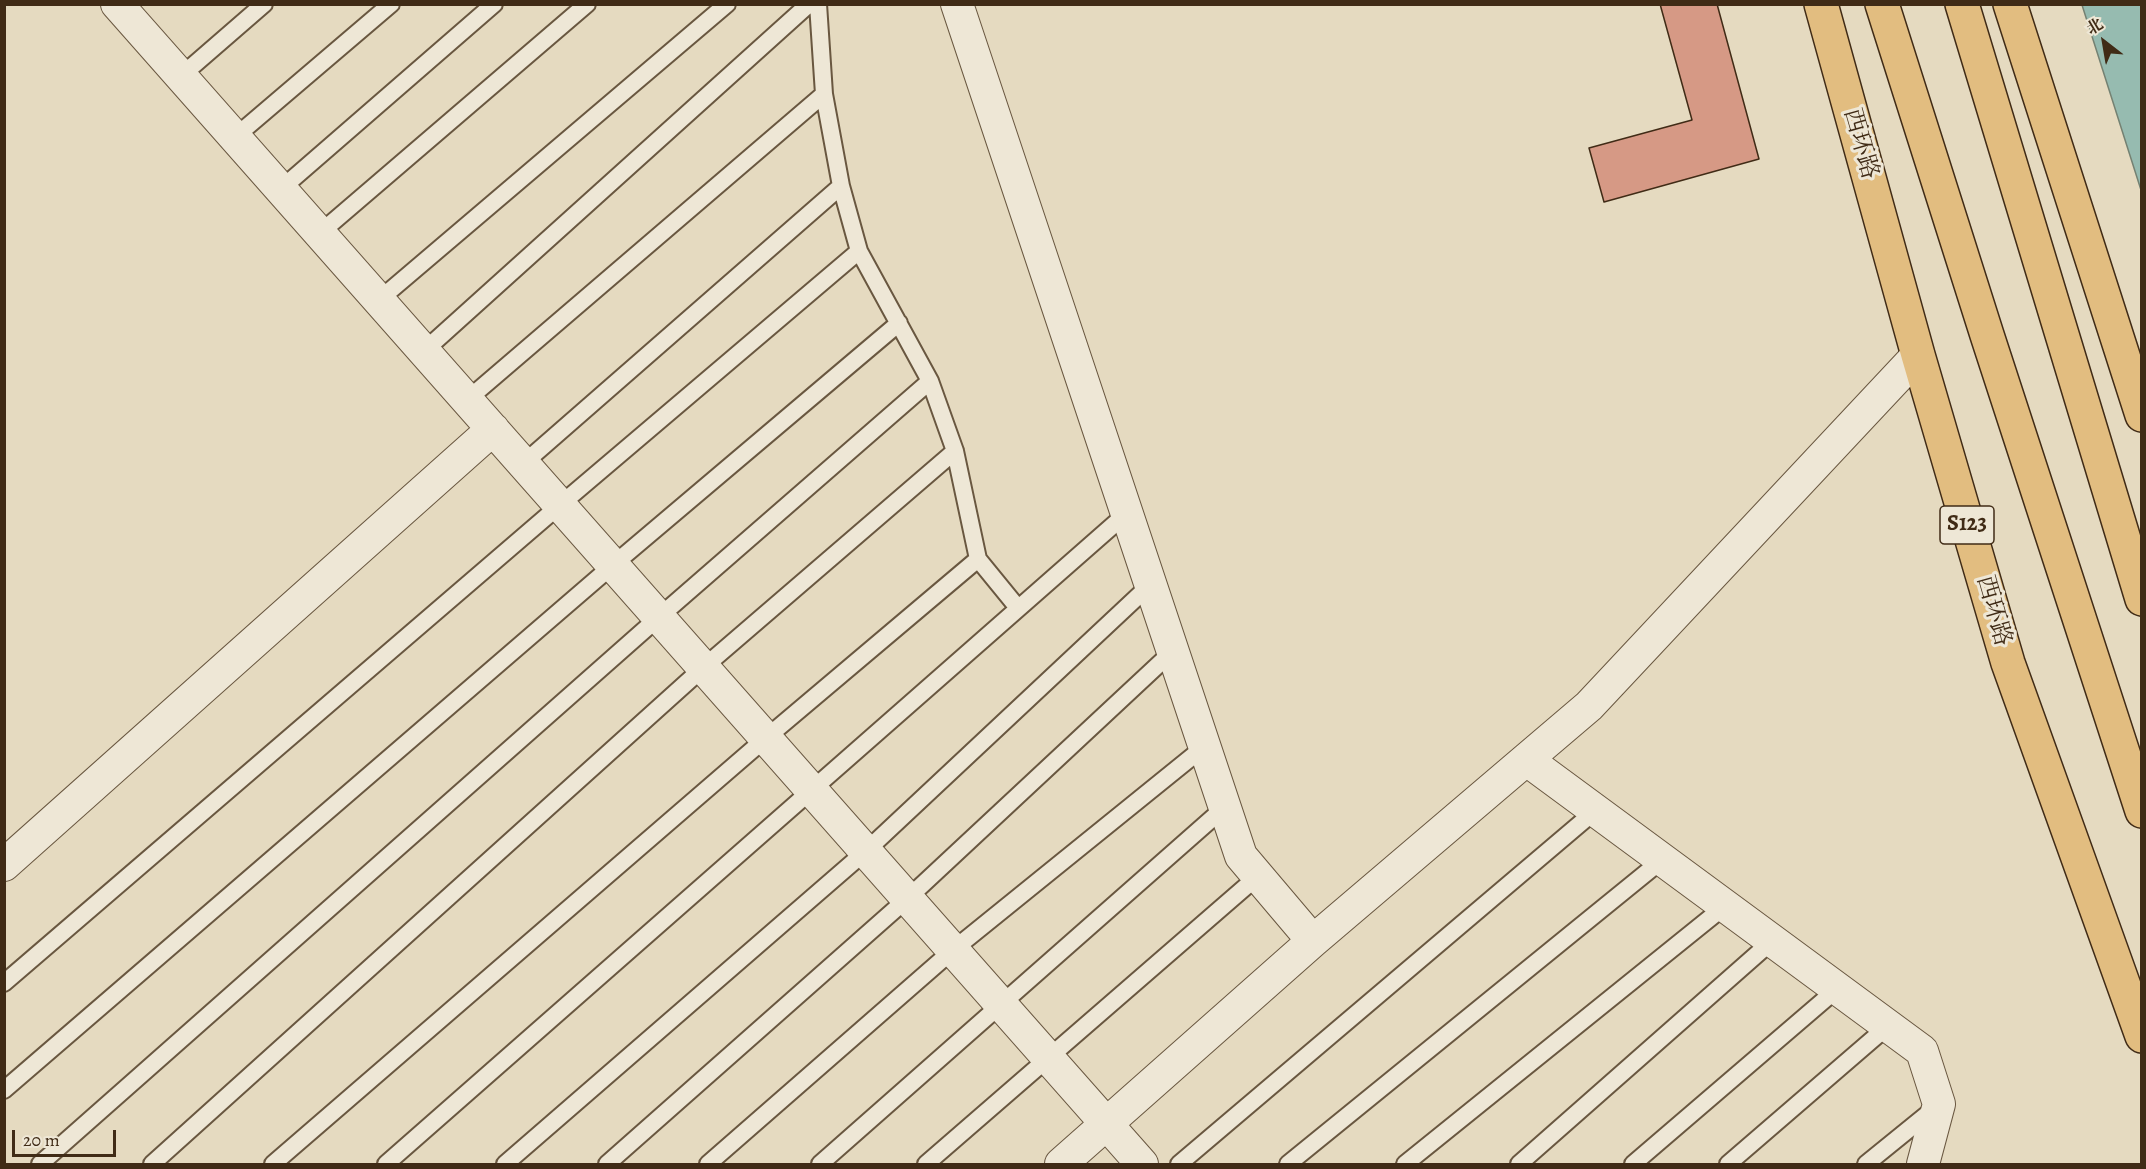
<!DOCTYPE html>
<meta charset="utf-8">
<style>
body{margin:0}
#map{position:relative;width:2146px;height:1169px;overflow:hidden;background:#e5dac0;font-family:Alegreya,"Noto Serif SC",serif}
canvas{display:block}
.frame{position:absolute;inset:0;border:6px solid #402b16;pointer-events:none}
.north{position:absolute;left:2074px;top:12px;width:60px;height:60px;-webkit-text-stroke:4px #eee7d6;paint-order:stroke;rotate:329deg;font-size:16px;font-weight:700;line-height:24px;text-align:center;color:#402b16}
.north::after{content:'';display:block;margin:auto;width:21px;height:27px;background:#402b16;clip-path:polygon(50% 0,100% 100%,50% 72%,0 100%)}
.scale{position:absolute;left:12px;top:1130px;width:104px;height:27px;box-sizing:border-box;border:3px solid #402b16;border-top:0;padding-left:8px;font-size:18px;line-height:21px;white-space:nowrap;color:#402b16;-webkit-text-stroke:4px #eee7d6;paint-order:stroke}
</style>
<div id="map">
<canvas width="2146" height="1169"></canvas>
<div class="frame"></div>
<div class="north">北</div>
<div class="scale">20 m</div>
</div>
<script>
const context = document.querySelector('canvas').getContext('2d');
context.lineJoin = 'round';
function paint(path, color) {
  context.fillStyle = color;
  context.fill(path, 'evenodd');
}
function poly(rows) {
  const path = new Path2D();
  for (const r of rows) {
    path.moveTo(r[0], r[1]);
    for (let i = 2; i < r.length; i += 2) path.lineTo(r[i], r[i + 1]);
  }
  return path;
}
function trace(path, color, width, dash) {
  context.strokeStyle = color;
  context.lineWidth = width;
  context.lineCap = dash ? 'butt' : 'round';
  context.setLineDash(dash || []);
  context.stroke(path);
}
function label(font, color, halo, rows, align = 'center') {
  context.font = font + ' Alegreya,"Noto Serif SC",serif';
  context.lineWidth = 6;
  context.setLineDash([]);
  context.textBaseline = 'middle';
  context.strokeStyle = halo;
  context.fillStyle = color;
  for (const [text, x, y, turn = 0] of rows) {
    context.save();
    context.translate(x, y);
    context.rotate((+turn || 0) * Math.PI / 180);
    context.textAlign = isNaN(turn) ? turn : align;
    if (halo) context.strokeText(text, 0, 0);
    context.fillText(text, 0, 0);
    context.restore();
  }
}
const water = poly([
 [2082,5,2141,5,2141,190,2082,5]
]);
const building = poly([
 [1660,4,1717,4,1759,159,1604,202,1589,148,1692,120,1660,4]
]);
const service = poly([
 [818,4,824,94,841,186,859,251,930,381,955,451,978,559],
 [181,76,264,4],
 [235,137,391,4],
 [281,189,494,4],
 [320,233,587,4],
 [379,300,727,4],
 [424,351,809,4],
 [467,400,824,94],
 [524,463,841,186],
 [4,983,560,505,859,251],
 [4,1090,613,565,899,323],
 [40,1164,659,617,930,381],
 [152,1164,704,667,955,451],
 [273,1164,766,738,978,559,1018,608],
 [386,1164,1127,513],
 [505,1164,866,851,1150,585],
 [607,1164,908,898,1173,651],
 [708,1164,953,950,1204,747],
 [820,1164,1225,807],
 [926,1164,1258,876],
 [1179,1164,1595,811],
 [1288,1164,1662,860],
 [1405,1164,1725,906],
 [1519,1164,1772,941],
 [1633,1164,1837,989],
 [1728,1164,1888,1026],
 [1866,1164,1935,1108]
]);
const minor = poly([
 [117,4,1142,1164],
 [957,4,1241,856,1313,941],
 [1527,760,1922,1051,1939,1104,1923,1164],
 [4,865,493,429],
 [1061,1164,1313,941,1589,706,1918,355]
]);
const primary = poly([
 [1821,4,1918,355,2008,663,2142,1036],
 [1882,4,1987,335,2142,811],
 [1962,4,2142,599],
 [2010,4,2142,415]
]);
const shields = [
 [1967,525,54]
];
const shieldNames = [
 ["S123",1967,525]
];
const streetNames = [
 ["西环路",1860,144,74],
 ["西环路",1993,611,74]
];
paint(water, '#96bbb0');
trace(water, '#748172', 1.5);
paint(building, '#d69985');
trace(building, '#402b16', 1.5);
trace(service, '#695740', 20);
trace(minor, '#695740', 34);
trace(primary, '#402b16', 36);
trace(service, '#eee7d6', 16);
trace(minor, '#eee7d6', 32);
trace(primary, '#e2bd80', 33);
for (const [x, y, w] of shields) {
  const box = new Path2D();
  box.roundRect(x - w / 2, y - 19, w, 38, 4.5);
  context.fillStyle = '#eee7d6';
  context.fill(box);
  trace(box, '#402b16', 1.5);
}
label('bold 22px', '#402b16', null, shieldNames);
label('24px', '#402b16', '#eee7d6', streetNames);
</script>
